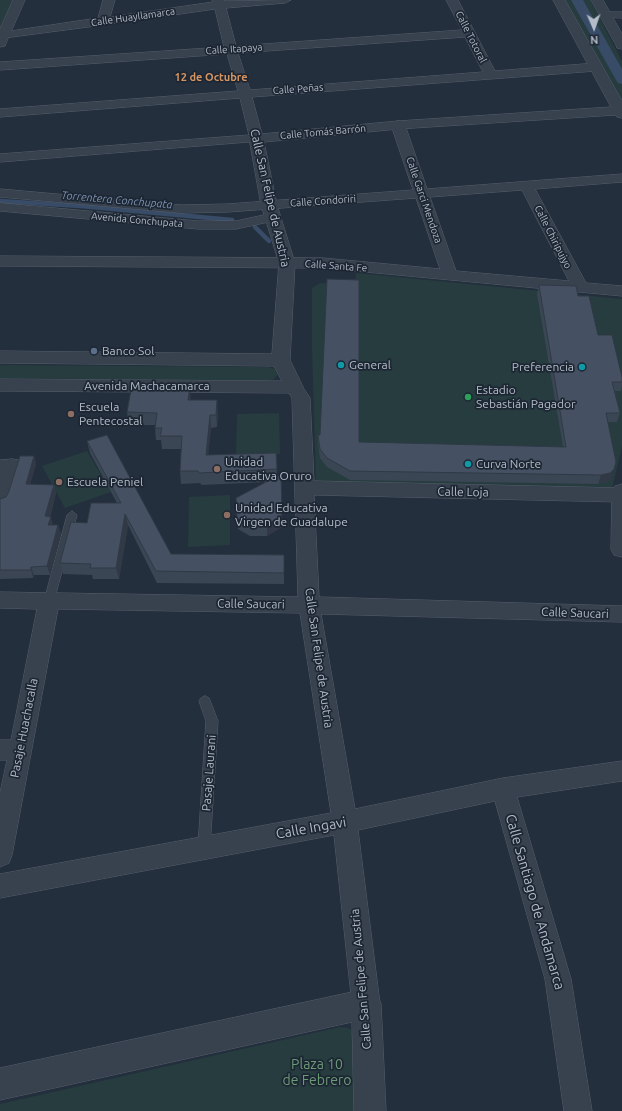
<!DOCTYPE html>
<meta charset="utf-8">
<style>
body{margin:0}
#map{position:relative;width:622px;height:1111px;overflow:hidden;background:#242f3e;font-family:Ubuntu,sans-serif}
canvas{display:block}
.north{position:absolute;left:574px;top:8px;width:40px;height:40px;-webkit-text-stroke:3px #1d2633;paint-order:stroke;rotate:178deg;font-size:11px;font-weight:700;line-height:16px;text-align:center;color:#b4bcc9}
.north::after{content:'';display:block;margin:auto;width:14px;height:18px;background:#b4bcc9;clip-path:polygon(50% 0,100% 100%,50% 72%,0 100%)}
</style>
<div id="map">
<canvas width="622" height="1111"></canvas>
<div class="north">N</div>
</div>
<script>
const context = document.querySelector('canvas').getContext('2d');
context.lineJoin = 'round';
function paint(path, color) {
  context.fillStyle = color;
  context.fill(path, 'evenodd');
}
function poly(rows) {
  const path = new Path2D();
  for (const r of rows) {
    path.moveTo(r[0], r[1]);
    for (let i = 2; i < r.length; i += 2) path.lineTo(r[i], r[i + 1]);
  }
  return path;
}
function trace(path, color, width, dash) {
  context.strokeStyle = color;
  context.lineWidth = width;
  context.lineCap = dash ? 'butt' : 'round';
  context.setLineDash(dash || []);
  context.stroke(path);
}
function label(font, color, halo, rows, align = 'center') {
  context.font = font + ' Ubuntu,sans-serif';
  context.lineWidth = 3.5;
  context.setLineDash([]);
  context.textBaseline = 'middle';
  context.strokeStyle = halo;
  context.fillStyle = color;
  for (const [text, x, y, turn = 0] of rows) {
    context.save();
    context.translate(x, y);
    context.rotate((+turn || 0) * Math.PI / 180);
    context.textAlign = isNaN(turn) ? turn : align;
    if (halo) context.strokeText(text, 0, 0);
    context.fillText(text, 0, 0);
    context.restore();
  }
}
const green = poly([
 [0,0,13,0,0,29],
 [564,0,590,0,622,61,622,101],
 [356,273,622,299,622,446,612,489,316,484,312,348,312,288,320,283,355,284],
 [0,365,268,367,275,369,278,374,274,379,267,381,0,378],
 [279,413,280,454,236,455,237,414],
 [87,451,111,492,65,508,42,466],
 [230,495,230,545,188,547,189,497],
 [340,1027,348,1028,354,1032,360,1111,0,1111,0,1104]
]);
const stream = poly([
 [0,201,81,206,232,220],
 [255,227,269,241]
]);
const canal = poly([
 [571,0,583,0,622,69,622,84,618,83,616,80,571,0]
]);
const service = poly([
 [72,511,77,515,54,601,53,604,49,605,45,604,44,601,67,515,72,511],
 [205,696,209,698,218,721,210,847,208,851,204,853,200,851,198,847,206,721,199,701,201,698,205,696]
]);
const minor = poly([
 [103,0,115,0,110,17,213,2,212,0,224,0,224,1,291,0,285,3,226,8,236,46,462,30,446,0,458,0,495,71,596,63,600,64,602,67,600,70,596,71,252,97,263,138,261,141,0,162,0,154,249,135,240,98,0,117,0,109,238,91,227,54,0,70,0,62,224,47,215,9,103,25,4,38,0,37,0,33,4,32,98,18,103,0],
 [465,37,483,72,250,90,238,53,465,37],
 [605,12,622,12,622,18,601,17,599,15,601,13,605,12],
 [398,121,403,122,405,125,427,189,622,174,622,182,535,189,586,283,622,286,622,296,323,268,0,266,0,256,323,258,440,269,416,198,228,212,181,213,0,197,0,189,181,205,228,204,413,190,391,125,393,122,398,121],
 [522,190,569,281,456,271,430,197,522,190],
 [0,203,198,221,236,221,273,213,278,214,280,217,278,220,236,229,198,229,0,211,0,203],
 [294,381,300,383,310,398,314,481,622,488,621,502,314,495,319,597,622,606,622,622,321,614,355,809,503,778,622,761,622,781,517,797,571,979,592,1111,564,1111,545,979,495,801,358,830,380,1004,376,1014,366,1018,356,1014,352,1004,334,835,0,898,0,874,331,813,300,613,58,609,12,855,9,863,0,867,0,793,7,760,0,760,0,740,11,740,37,609,0,608,0,592,298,597,292,398,285,387,288,383,294,381],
 [12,459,19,460,21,465,10,499,7,504,0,506,0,460,12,459]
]);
const tertiary = poly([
 [13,0,25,0,6,43,5,46,0,47,0,29,13,0],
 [553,0,565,0,622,101,622,118,617,117,615,115,398,129,264,142,277,205,295,263,290,360,303,387,301,391,294,393,0,391,0,379,282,381,274,366,0,363,0,351,272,354,279,263,261,205,249,138,251,135,398,121,611,107,553,0],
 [591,0,603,0,622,34,622,49,617,48,616,45,591,0],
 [622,484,622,557,614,555,611,549,612,491,615,486,622,484],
 [366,989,377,993,381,1004,386,1111,354,1111,352,1022,0,1100,0,1068,366,989]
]);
const wall = poly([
 [539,285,578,296,598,335,622,377,622,386,621,391,615,391,620,413,617,422,608,422,612,478,607,482,598,484,350,480,327,467,320,458,318,443,318,435,359,442,563,447,537,294],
 [191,400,218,412,217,427,211,428,208,455,276,453,277,476,282,527,267,536,250,536,238,529,237,518,265,482,202,485,200,483,181,484,180,471,181,449,162,449,161,440,156,440,155,428,155,425,129,425,127,412],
 [87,441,171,554,284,555,284,584,157,583,128,525,119,579,93,579,92,575,63,574,60,563,87,523,117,503,90,453],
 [34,456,36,464,30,484,54,485,56,493,50,517,53,525,61,533,50,575,34,575,33,578,0,579,0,499,6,497]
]);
const shadedWall = poly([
 [190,387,191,400,190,412,188,400],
 [217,400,218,412,217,427,216,415],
 [210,415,211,428,207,467,206,455],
 [34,456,36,464,28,492,26,484],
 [614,469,612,478,607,482,598,484,601,475],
 [281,474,282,527,267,536,267,525],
 [54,485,56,493,47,525,45,516],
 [125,514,128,525,119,579,116,568],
 [51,517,53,525,48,525],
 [58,525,61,533,50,575,47,566],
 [31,567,34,575,33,578,31,570]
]);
const building = poly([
 [327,279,359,280,359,442,566,447,539,285,576,286,578,296,589,296,598,335,612,335,622,377,622,382,612,382,620,413,606,413,616,462,614,469,610,473,601,475,350,471,327,458,320,449,318,435,320,435,327,279],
 [167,387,190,387,188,400,217,400,216,415,210,415,206,455,276,453,277,469,200,473,198,471,180,471,182,436,160,436,162,428,155,428,157,413,127,412,131,390,167,390,167,387],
 [107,435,171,554,284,555,284,573,156,571,125,514,116,568,90,568,91,564,60,563,71,522,87,523,91,503,121,503,87,441,107,435],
 [20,456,34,456,26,484,54,485,45,516,51,517,48,525,58,525,47,566,31,567,31,570,0,570,0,499,6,497,9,491,20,456],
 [281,474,282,515,267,525,249,525,237,518,236,498,281,474]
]);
const markers = [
 [94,351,4,"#5c6f8a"],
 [341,365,4,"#0f9aa8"],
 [582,367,4,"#0f9aa8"],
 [468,397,4,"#2e9e5b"],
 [71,414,4,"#8d6e63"],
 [468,464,4,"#0f9aa8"],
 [217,469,4,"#8d6e63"],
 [59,482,4,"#8d6e63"],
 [227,515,4,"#8d6e63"]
];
const farStreetnames = [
 ["Calle Huayllamarca",133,17,-8],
 ["Calle Totoral",471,37,63],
 ["Calle Itapaya",234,49,-4],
 ["Calle Peñas",298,89,-4],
 ["Calle Tomás Barrón",323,132,-5],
 ["Calle Garci Mendoza",424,200,71],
 ["Calle Condoriri",323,201,-4],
 ["Avenida Conchupata",137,220,5],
 ["Calle Chiripujyo",553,237,63],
 ["Calle Santa Fe",336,266,4]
];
const farNeighbourhoodnames = [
 ["12 de Octubre",211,77]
];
const farWaternames = [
 ["Torrentera Conchupata",117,200,5]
];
const streetNames = [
 ["Calle San Felipe de Austria",270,198,77],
 ["Avenida Machacamarca",147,386],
 ["Calle Loja",463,492,1],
 ["Calle Saucari",251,604,1],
 ["Calle Saucari",575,613,2],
 ["Calle San Felipe de Austria",319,658,82],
 ["Pasaje Huachacalla",24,728,-79],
 ["Pasaje Laurani",209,773,-86],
 ["Calle San Felipe de Austria",361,979,-95]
];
const poiNames = [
 ["Banco Sol",102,351],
 ["General",349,365],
 ["Preferencia",574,367,"right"],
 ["Estadio",476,390],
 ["Sebastián Pagador",476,404],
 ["Escuela",79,407],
 ["Pentecostal",79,421],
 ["Unidad",225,462],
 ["Educativa Oruro",225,476],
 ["Curva Norte",476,464],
 ["Escuela Peniel",67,482],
 ["Unidad Educativa",235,508],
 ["Virgen de Guadalupe",235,522]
];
const nearStreetnames = [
 ["Calle Ingavi",311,828,-10],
 ["Calle Santiago de Andamarca",535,902,74]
];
const nearParknames = [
 ["Plaza 10",317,1064],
 ["de Febrero",317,1080]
];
paint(green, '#263c3f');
trace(stream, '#394c67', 4.5);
paint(canal, '#394c67');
trace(service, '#565f6c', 1);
trace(minor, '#565f6c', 1);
trace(tertiary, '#565f6c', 1);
paint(service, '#38414e');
paint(minor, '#38414e');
paint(tertiary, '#38414e');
paint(wall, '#3b4654');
paint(shadedWall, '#303945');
paint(building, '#455162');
trace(building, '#303945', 1);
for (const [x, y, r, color] of markers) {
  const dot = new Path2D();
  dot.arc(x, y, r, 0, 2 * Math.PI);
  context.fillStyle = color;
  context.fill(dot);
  trace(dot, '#1d2633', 1.5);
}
label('10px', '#b4bcc9', '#1d2633', farStreetnames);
label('bold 11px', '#d59563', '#1d2633', farNeighbourhoodnames);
label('italic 11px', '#7c92b1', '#1d2633', farWaternames);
label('12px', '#b4bcc9', '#1d2633', streetNames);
label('12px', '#b4bcc9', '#1d2633', poiNames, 'left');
label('14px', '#b4bcc9', '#1d2633', nearStreetnames);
label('14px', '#6b9a76', '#1d2633', nearParknames);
</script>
